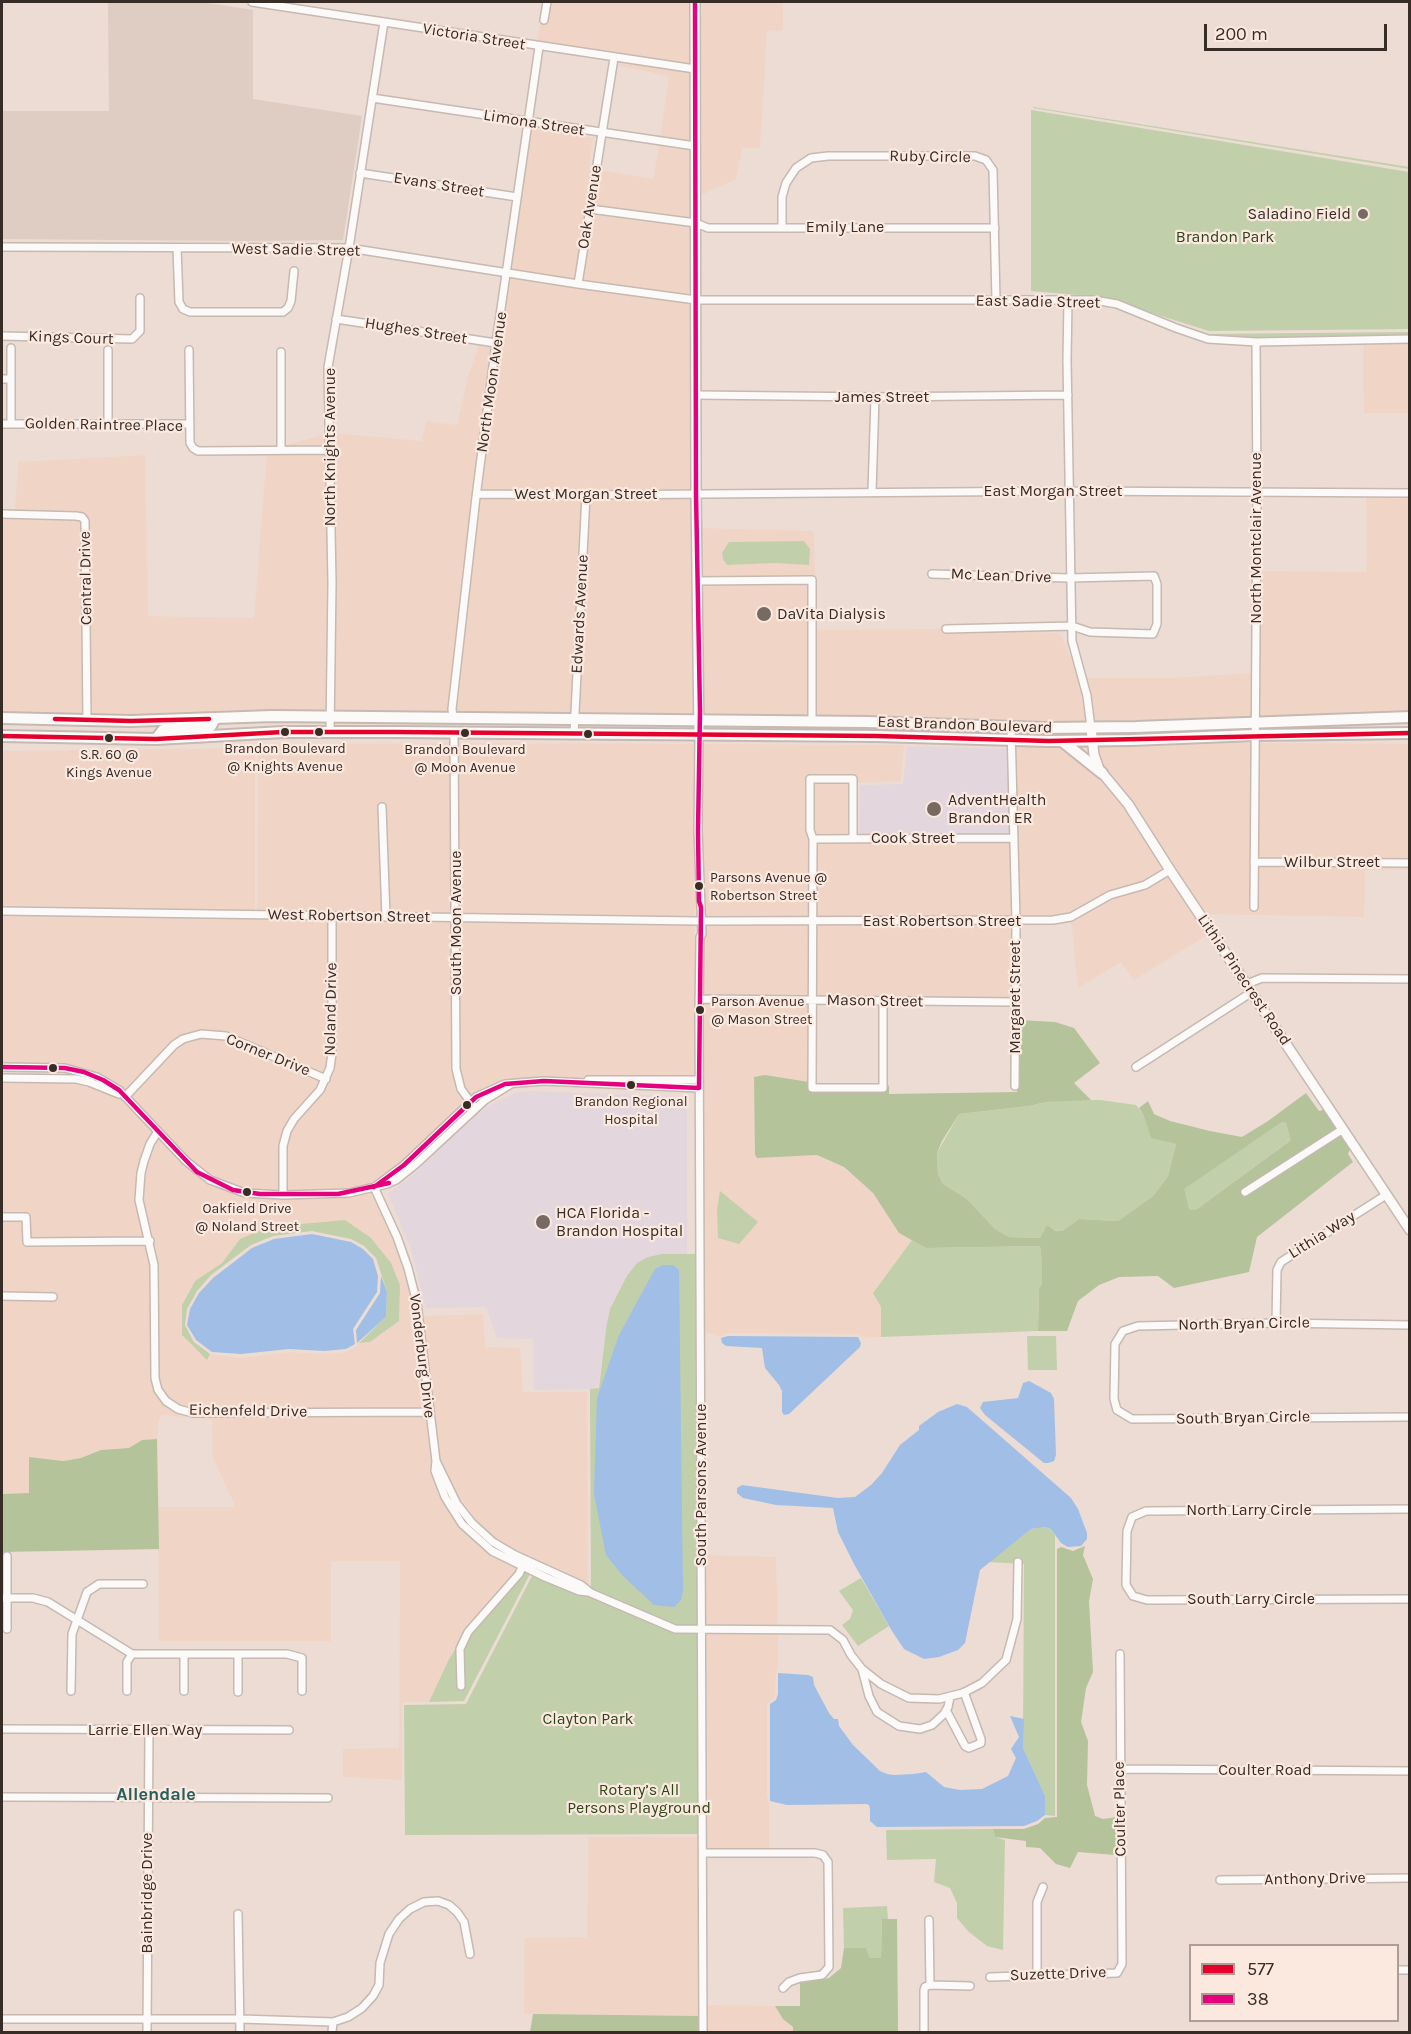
<!DOCTYPE html>
<meta charset="utf-8">
<style>
body{margin:0}
#map{position:relative;width:1411px;height:2034px;overflow:hidden;background:#ecdcd4;font-family:Karla,sans-serif}
canvas{display:block}
.frame{position:absolute;inset:0;border:3px solid #372c26;pointer-events:none}
.legend{position:absolute;left:1189px;top:1944px;width:210px;height:78px;box-sizing:border-box;background:#fbe9e0;border:2px solid #ad9d96;margin:0;padding:8px 10px;list-style:none;font-size:18px;color:#372c26}
.legend li{display:flex;align-items:center;gap:12px;height:30px}
.legend b{width:30px;border:2px solid #ad9d96}
.scale{position:absolute;left:1204px;top:24px;width:183px;height:27px;box-sizing:border-box;border:3px solid #372c26;border-top:0;padding-left:8px;font-size:18px;line-height:21px;white-space:nowrap;color:#372c26;-webkit-text-stroke:4px #fbe9e0;paint-order:stroke}
</style>
<div id="map">
<canvas width="1411" height="2034"></canvas>
<div class="frame"></div>
<ul class="legend">
<li><b style="height:8px;background:#e4002b"></b>577</li>
<li><b style="height:8px;background:#e5007d"></b>38</li>
</ul>
<div class="scale">200 m</div>
</div>
<script>
const context = document.querySelector('canvas').getContext('2d');
context.lineJoin = 'round';
function paint(path, color) {
  context.fillStyle = color;
  context.fill(path, 'evenodd');
}
function poly(rows) {
  const path = new Path2D();
  for (const r of rows) {
    path.moveTo(r[0], r[1]);
    for (let i = 2; i < r.length; i += 2) path.lineTo(r[i], r[i + 1]);
  }
  return path;
}
function trace(path, color, width, dash) {
  context.strokeStyle = color;
  context.lineWidth = width;
  context.lineCap = dash ? 'butt' : 'round';
  context.setLineDash(dash || []);
  context.stroke(path);
}
function label(font, color, halo, rows, align = 'center') {
  context.font = font + ' Karla,sans-serif';
  context.lineWidth = 4.5;
  context.setLineDash([]);
  context.textBaseline = 'middle';
  context.strokeStyle = halo;
  context.fillStyle = color;
  for (const [text, x, y, turn = 0] of rows) {
    context.save();
    context.translate(x, y);
    context.rotate((+turn || 0) * Math.PI / 180);
    context.textAlign = isNaN(turn) ? turn : align;
    if (halo) context.strokeText(text, 0, 0);
    context.fillText(text, 0, 0);
    context.restore();
  }
}
const built = poly([
 [550,2,692,2,692,65,537,43,541,23,547,23],
 [698,2,783,2,783,30,767,31,760,148,742,148,736,179,699,196],
 [616,62,692,73,692,142,660,138,669,76,616,65],
 [530,128,593,138,589,168,593,169,575,280,511,270],
 [659,145,692,149,692,219,593,206,599,170,653,179],
 [592,213,692,227,693,296,582,281],
 [510,277,693,303,692,489,586,492,480,490,499,344],
 [1409,343,1409,413,1364,413,1363,344],
 [479,345,492,346,474,490,449,713,333,711,332,433,422,441,426,421,457,425,468,376],
 [326,434,328,583,327,711,232,710,178,716,90,715,88,519,84,514,79,512,15,511,18,462,145,455,148,616,254,618,267,450],
 [1366,496,1409,496,1409,712,1258,718,1259,571,1367,572],
 [479,497,582,499,573,694,570,716,455,714],
 [693,497,697,715,577,716,589,499],
 [2,518,76,519,82,522,84,714,2,713],
 [701,528,814,531,815,576,701,577],
 [804,541,810,561,809,565,775,563,729,543],
 [701,584,809,584,809,715,703,715],
 [815,620,816,628,818,630,939,629,943,629,943,633,1001,631,1060,633,1076,671,1084,697,1088,723,815,715],
 [1252,673,1251,718,1175,722,1094,723,1090,695,1085,678,1174,678],
 [452,743,452,914,389,914,385,803,379,803,383,913,257,911,258,747,255,745,232,745],
 [458,743,696,744,696,899,694,917,459,914],
 [1226,743,1251,743,1251,910,1257,910,1257,866,1409,866,1409,870,1365,870,1364,917,1204,914,1129,799,1102,767,1096,747,1143,747],
 [1257,743,1409,744,1409,859,1257,859],
 [702,744,904,745,901,781,857,783,856,835,856,779,807,779,807,830,810,840,809,918,705,917,703,899],
 [1014,746,1064,746,1101,776,1123,801,1165,869,1144,882,1108,892,1070,913,1052,917,1019,918],
 [255,748,255,914,2,905,2,751],
 [813,783,850,783,850,835,815,836,813,829],
 [1011,841,1012,918,815,918,816,843],
 [1169,874,1209,934,1134,980,1121,962,1078,988,1071,920,1111,898,1146,888],
 [2,915,329,919,329,1053,324,1074,227,1033,210,1030,191,1032,182,1036,125,1092,114,1083,98,1074,71,1066,2,1064],
 [335,919,452,921,453,1070,456,1084,465,1102,402,1163,372,1184,338,1190,286,1191,286,1146,290,1132,297,1121,322,1092,333,1069],
 [459,921,694,924,694,934,696,939,696,1077,582,1076,571,1078,528,1078,504,1081,488,1087,470,1097,464,1087,459,1069],
 [705,924,809,925,809,997,702,997],
 [815,925,1012,925,1013,999,815,997],
 [702,1004,808,1004,809,1082,765,1075,754,1078,757,1158,817,1155,844,1168,873,1193,899,1233,912,1240,873,1292,881,1307,881,1337,862,1338,858,1334,728,1333,719,1337,704,1331],
 [202,1038,225,1040,321,1080,309,1098,292,1116,284,1130,280,1146,280,1191,246,1189,211,1177,188,1159,130,1097,176,1048,185,1042],
 [2,1082,68,1082,89,1085,123,1100,154,1132,138,1172,136,1186,138,1214,145,1237,30,1239,30,1217,27,1213,2,1213],
 [159,1137,196,1175,208,1183,232,1193,260,1197,338,1198,372,1191,394,1239,405,1269,414,1304,427,1409,194,1409,180,1406,168,1399,161,1389,159,1378,157,1265,143,1200,142,1187,147,1162],
 [329,1221,391,1263,400,1285,399,1321,370,1342,357,1343,357,1346,347,1352,325,1354,289,1352,241,1358,210,1354,208,1360,182,1335,182,1305,195,1281,222,1263,240,1239],
 [23,1220,23,1242,27,1246,147,1244,151,1266,155,1391,164,1404,177,1412,193,1416,427,1416,434,1479,446,1506,458,1524,478,1544,491,1554,518,1569,466,1629,449,1659,429,1702,404,1702,402,1704,402,1780,343,1777,343,1749,399,1748,400,1561,331,1561,331,1641,159,1641,158,1507,233,1507,234,1503,213,1458,212,1420,164,1415,161,1416,159,1421,157,1439,142,1440,133,1448,101,1450,81,1458,63,1461,29,1457,29,1493,2,1494,2,1300,56,1300,56,1293,2,1293,2,1221],
 [483,1314,485,1347,520,1348,523,1392,587,1392,588,1586,495,1539,474,1521,460,1502,439,1459,423,1316],
 [705,1555,776,1557,778,1626,705,1627],
 [730,1633,778,1634,778,1663,776,1673,775,1694,774,1698,767,1704,767,1795,769,1804,769,1849,706,1849,708,1800,706,1634],
 [589,1837,700,1837,700,2016,524,2014,525,1938,587,1937],
 [706,2005,775,2006,783,2019,793,2027,793,2032,706,2032]
]);
const education = poly([
 [108,2,201,2,253,10,253,99,362,116,343,240,245,241,2,239,2,111,109,111]
]);
const medical = poly([
 [907,746,1008,749,1009,834,859,834,860,785,903,784],
 [529,1091,669,1096,678,1099,687,1112,687,1254,662,1254,606,1329,598,1389,534,1390,533,1339,497,1338,486,1307,426,1308,411,1249,388,1194,414,1174,473,1117,490,1105,515,1093]
]);
const green = poly([
 [1033,107,1409,167,1409,169,1033,108],
 [1031,110,1409,172,1409,329,1209,331,1101,297,1031,291],
 [1165,320,1209,334,1409,332,1409,336,1256,338,1209,335],
 [804,541,810,549,809,565,775,563,727,565,723,559,722,553,729,542,733,542],
 [1074,1100,1100,1100,1136,1105,1143,1114,1151,1137,1176,1144,1168,1176,1153,1196,1118,1221,1079,1219,1062,1231,1044,1230,1041,1238,1009,1237,995,1229,967,1199,943,1184,938,1174,937,1153,959,1114,1029,1106,1046,1102],
 [1282,1122,1286,1123,1292,1139,1197,1209,1191,1210,1189,1208,1183,1189],
 [720,1191,758,1222,739,1244,718,1238,717,1209],
 [345,1220,371,1238,391,1263,400,1285,399,1321,370,1342,359,1343,386,1317,387,1292,376,1258,364,1246,351,1239,312,1231,273,1236,251,1245,211,1275,197,1291,187,1309,185,1325,194,1342,210,1354,207,1360,182,1335,182,1305,195,1281,222,1263,240,1239,268,1227],
 [912,1240,926,1248,1040,1246,1042,1263,1042,1283,1039,1289,1038,1331,881,1337,881,1307,873,1293],
 [662,1254,701,1254,703,1834,405,1835,404,1705,466,1704,534,1572,591,1593,590,1389,599,1388,606,1329,610,1309,627,1276,637,1263,648,1257],
 [1027,1336,1056,1336,1057,1370,1028,1370],
 [1045,1527,1051,1529,1055,1535,1055,1816,1045,1815,1045,1796,1023,1748,1024,1564,988,1562,1031,1529],
 [524,1571,530,1574,464,1701,429,1702,449,1659,458,1645,457,1649,458,1690,465,1689,463,1650,471,1634,507,1595],
 [861,1578,889,1626,858,1646,842,1625,850,1619,853,1610,839,1591],
 [993,1829,995,1837,1005,1840,1003,1950,987,1946,969,1932,957,1918,957,1903,950,1888,934,1882,936,1859,887,1860,886,1830],
 [887,1906,888,1919,882,1919,881,1958,870,1958,866,1948,844,1948,843,1908]
]);
const forest = poly([
 [1019,1020,1055,1022,1074,1028,1100,1063,1074,1083,1091,1100,1046,1102,1029,1106,959,1114,942,1141,937,1153,938,1174,943,1184,967,1199,995,1229,1009,1237,1040,1238,1047,1225,1055,1231,1062,1231,1079,1219,1118,1221,1153,1196,1168,1176,1176,1144,1151,1138,1143,1114,1139,1108,1148,1101,1154,1114,1170,1121,1210,1131,1242,1137,1268,1121,1306,1093,1319,1111,1326,1109,1351,1147,1348,1154,1353,1162,1257,1237,1249,1272,1174,1288,1158,1276,1119,1277,1099,1285,1078,1301,1067,1331,1038,1331,1039,1289,1042,1283,1042,1263,1040,1246,926,1248,899,1233,873,1193,844,1167,817,1155,757,1158,755,1155,754,1077,765,1075,809,1082,810,1092,886,1091,887,1084,889,1086,889,1094,1017,1092],
 [1282,1122,1286,1123,1291,1140,1197,1209,1191,1210,1189,1208,1184,1189],
 [157,1439,159,1549,2,1552,2,1494,29,1493,29,1457,63,1461,81,1458,101,1450,129,1448,142,1440],
 [1085,1546,1083,1555,1093,1579,1089,1601,1093,1672,1086,1688,1081,1722,1088,1741,1087,1785,1095,1816,1103,1819,1117,1817,1118,1854,1115,1855,1078,1852,1070,1868,1056,1864,1040,1848,1026,1847,1026,1841,995,1837,993,1829,1024,1829,1038,1824,1045,1818,1057,1817,1057,1549,1061,1547,1073,1551],
 [882,1919,897,1919,898,2032,793,2032,793,2027,783,2019,775,2006,800,2006,800,1983,829,1978,841,1968,844,1948,866,1948,870,1958,881,1958],
 [533,2014,700,2016,700,2032,530,2032]
]);
const water = poly([
 [312,1234,351,1242,363,1249,373,1259,378,1276,377,1292,353,1329,355,1344,346,1349,324,1351,289,1349,241,1354,212,1352,196,1340,187,1325,190,1309,199,1293,213,1278,252,1248,274,1239],
 [663,1265,673,1265,679,1270,683,1591,681,1600,674,1607,654,1605,623,1576,606,1555,594,1494,597,1398,619,1335,655,1269],
 [381,1276,387,1292,386,1317,357,1343,356,1330,380,1293],
 [728,1336,858,1337,861,1343,860,1347,789,1414,784,1415,782,1412,782,1391,779,1385,765,1368,762,1348,726,1346,722,1343,721,1338],
 [1029,1381,1051,1393,1054,1399,1056,1455,1054,1461,1048,1463,1044,1463,985,1415,980,1408,983,1402,1018,1398,1023,1383],
 [957,1404,967,1407,1071,1498,1078,1509,1087,1533,1087,1539,1081,1546,1068,1547,1061,1543,1051,1529,1045,1527,1031,1529,980,1570,965,1643,958,1650,939,1657,924,1659,904,1649,892,1631,854,1564,838,1532,833,1508,776,1505,743,1498,737,1493,737,1488,742,1485,838,1498,855,1497,871,1485,882,1473,900,1445,919,1430,919,1426,938,1412],
 [778,1673,808,1675,813,1677,814,1685,829,1713,834,1719,838,1719,839,1726,853,1745,880,1771,887,1774,894,1775,914,1774,926,1772,944,1787,960,1790,982,1789,1008,1776,1016,1758,1011,1749,1019,1737,1010,1716,1024,1719,1023,1748,1045,1796,1045,1815,1037,1821,1024,1826,877,1827,870,1821,870,1809,869,1805,866,1804,787,1805,770,1801,770,1704,776,1700,778,1694]
]);
const minor = poly([
 [252,2,695,69],
 [544,20,547,2],
 [372,98,695,146],
 [360,173,517,197],
 [590,209,696,223,708,228,995,228],
 [782,226,782,197,786,183,796,168,811,158,828,156,975,156,986,160,993,170,996,301],
 [2,247,349,248,578,284,696,300,1094,300,1117,304,1176,328,1208,339,1256,342,1410,339],
 [177,248,179,302,183,309,190,312,283,312,288,308,291,301,294,271],
 [578,284,614,58],
 [1068,301,1067,360,1072,641,1087,696,1091,728],
 [336,319,496,343],
 [2,336,132,339,140,331,140,298],
 [11,348,11,424],
 [108,350,108,424],
 [189,350,190,443,193,448,198,451,329,450],
 [281,352,281,450],
 [2,379,11,379],
 [696,395,875,397,1068,395],
 [2,424,190,424],
 [872,492,875,397],
 [477,494,586,495,1068,491,1410,493],
 [2,514,76,516,82,517,85,521,87,720],
 [932,574,1069,578,1154,576,1157,584,1157,624,1153,634,1090,632,1072,626,946,629],
 [698,581,812,580,812,722],
 [453,718,452,709,476,497,496,343,539,47],
 [1011,727,1016,921,1015,1086],
 [330,732,332,583,328,367,349,248,384,22],
 [454,732,456,1069,461,1089,475,1108],
 [574,733,586,495],
 [699,735,698,831,702,934,700,937,699,1014,703,2032],
 [382,807,386,917],
 [813,839,1014,838],
 [853,839,853,779,810,779,810,830,813,839,812,1088,883,1088,883,1001],
 [1254,862,1410,863],
 [1254,907,1257,492,1256,342],
 [2,911,697,921],
 [701,921,1053,920,1071,917,1110,895,1145,885,1170,870],
 [1247,984,1262,978,1410,979],
 [699,999,1016,1002],
 [2,1067,65,1068,97,1077,119,1090,186,1161,210,1180,245,1193,283,1195,349,1193,387,1184,396,1180,416,1164,485,1100,511,1084],
 [1136,1067,1252,992],
 [2,1078,76,1079,89,1082,119,1094],
 [588,1080,699,1080],
 [125,1097,174,1045,183,1039,201,1034,226,1036,326,1079],
 [158,1131,150,1144,144,1161,141,1173,139,1200,154,1265,155,1378,158,1390,166,1401,178,1409,193,1413,430,1412],
 [376,1186,404,1165,476,1097,505,1084,544,1081,699,1088],
 [374,1187,397,1237,408,1268,417,1303,436,1461,435,1471,445,1497,462,1524,492,1551,545,1577,579,1591,588,1592],
 [1245,1192,1343,1129],
 [283,1195,283,1146,287,1131,294,1119,320,1090,330,1068,332,1053,332,916],
 [2,1217,26,1217,27,1242,150,1241],
 [2,1296,53,1297],
 [1276,1323,1277,1270,1281,1262,1386,1195],
 [1410,1325,1276,1323,1138,1326,1123,1331,1115,1344,1114,1399,1117,1410,1132,1419,1410,1417],
 [436,1461,457,1504,472,1523,493,1542,515,1555,581,1585,591,1593,675,1629,830,1630,843,1640,851,1655,862,1669,881,1684,909,1698,939,1699,963,1693,982,1683,1006,1660,1017,1619,1018,1562],
 [1410,1509,1146,1511,1132,1517,1127,1531,1126,1585,1133,1596,1147,1600,1410,1599],
 [7,1556,7,1629],
 [2,1598,33,1598,48,1602,132,1654,287,1654,302,1658,302,1691],
 [238,1654,238,1692],
 [862,1669,869,1696,877,1712,899,1726,920,1729,932,1725,944,1714,948,1707,950,1697],
 [461,1686,460,1649,468,1632,519,1574,523,1565],
 [71,1691,72,1634,87,1592,99,1584,143,1584],
 [127,1691,127,1662,132,1654],
 [184,1691,184,1655],
 [946,1710,965,1746,969,1748,981,1743,981,1739,964,1692],
 [2,1729,289,1730],
 [1120,1769,1410,1771],
 [2,1797,328,1798],
 [703,1853,815,1853,823,1855,828,1862,829,1967,822,1975,800,1978,789,1982,783,1988],
 [1220,1880,1410,1878],
 [238,1914,240,2032],
 [1398,1970,1410,1970],
 [1037,1976,1037,1902,1043,1887],
 [990,1977,1117,1973,1122,1964,1120,1654],
 [930,1985,970,1986],
 [2,2019,241,2019,333,2022,348,2017,362,2008,373,1996,379,1985,380,1963,389,1934,399,1919,410,1909,424,1902,438,1901,449,1905,457,1912,464,1922,470,1954],
 [147,2032,149,1730],
 [332,2032,333,2022],
 [924,2032,924,1990,925,1987,930,1985,929,1920]
]);
const major = poly([
 [695,2,696,493,699,735],
 [1091,728,1094,755,1099,769,1128,804,1170,870,1410,1230]
]);
const highway = poly([
 [2,718,131,721,272,716,867,722,1043,728,1136,727,1410,717],
 [2,736,156,739,283,732,396,732,877,736,1049,741,1132,740,1254,735,1410,733],
 [156,739,163,730,206,727,211,726,215,718],
 [1062,741,1102,773]
]);
const bus1 = poly([
 [55,719,131,721,209,719],
 [2,736,156,739,283,732,396,732,877,736,1049,741,1410,733]
]);
const bus2 = poly([
 [2,1067,65,1068,84,1072,103,1080,119,1090,197,1172,233,1190,260,1194,338,1194,389,1183],
 [374,1187,404,1165,476,1097,505,1084,544,1081,699,1088,701,907,699,901,698,831,700,711,696,493,695,2]
]);
const markers = [
 [1363,214,6,"#766a63"],
 [764,614,8,"#766a63"],
 [285,732,5,"#372c26"],
 [319,732,5,"#372c26"],
 [465,733,5,"#372c26"],
 [588,734,5,"#372c26"],
 [109,738,5,"#372c26"],
 [934,809,8,"#766a63"],
 [699,886,5,"#372c26"],
 [700,1010,5,"#372c26"],
 [53,1068,5,"#372c26"],
 [631,1085,5,"#372c26"],
 [467,1105,5,"#372c26"],
 [247,1192,5,"#372c26"],
 [543,1222,8,"#766a63"]
];
const busNames = [
 ["Brandon Boulevard",285,749],
 ["@ Knights Avenue",285,767],
 ["Brandon Boulevard",465,750],
 ["@ Moon Avenue",465,768],
 ["S.R. 60 @",109,755],
 ["Kings Avenue",109,773],
 ["Parsons Avenue @",710,878,"left"],
 ["Robertson Street",710,896,"left"],
 ["Parson Avenue",711,1002,"left"],
 ["@ Mason Street",711,1020,"left"],
 ["Brandon Regional",631,1102],
 ["Hospital",631,1120],
 ["Oakfield Drive",247,1209],
 ["@ Noland Street",247,1227]
];
const streetNames = [
 ["Victoria Street",474,37,9],
 ["Limona Street",534,123,9],
 ["Ruby Circle",930,157,1],
 ["Evans Street",439,185,9],
 ["Oak Avenue",590,207,-81],
 ["Emily Lane",845,227],
 ["West Sadie Street",296,250,1],
 ["East Sadie Street",1038,302,1],
 ["Hughes Street",416,331,9],
 ["Kings Court",71,338,2],
 ["North Moon Avenue",492,382,-82],
 ["James Street",882,397],
 ["Golden Raintree Place",104,425,1],
 ["North Knights Avenue",330,447,-90],
 ["East Morgan Street",1053,491],
 ["West Morgan Street",586,494],
 ["North Montclair Avenue",1256,538,-90],
 ["Mc Lean Drive",1001,576,2],
 ["Central Drive",86,578,-91],
 ["Edwards Avenue",580,614,-87],
 ["East Brandon Boulevard",965,725,2],
 ["Cook Street",913,838],
 ["Wilbur Street",1332,862],
 ["West Robertson Street",349,916,1],
 ["East Robertson Street",942,921],
 ["South Moon Avenue",456,923,-90],
 ["Lithia Pinecrest Road",1244,980,56],
 ["Margaret Street",1015,997,-90],
 ["Mason Street",875,1001,1],
 ["Noland Drive",331,1009,-89],
 ["Corner Drive",268,1055,22],
 ["Lithia Way",1322,1235,-32],
 ["North Bryan Circle",1244,1324,-1],
 ["Vonderburg Drive",422,1356,83],
 ["Eichenfeld Drive",248,1411,1],
 ["South Bryan Circle",1243,1418,-1],
 ["South Parsons Avenue",701,1485,-90],
 ["North Larry Circle",1249,1510],
 ["South Larry Circle",1251,1599],
 ["Larrie Ellen Way",145,1730],
 ["Coulter Road",1265,1770],
 ["Coulter Place",1120,1809,-91],
 ["Anthony Drive",1315,1879,-1],
 ["Bainbridge Drive",147,1893,-90],
 ["Suzette Drive",1058,1974,-2]
];
const poiNames = [
 ["Saladino Field",1351,214,"right"],
 ["DaVita Dialysis",777,614],
 ["AdventHealth",948,800],
 ["Brandon ER",948,818],
 ["HCA Florida -",556,1213],
 ["Brandon Hospital",556,1231]
];
const parkNames = [
 ["Brandon Park",1225,237],
 ["Clayton Park",588,1719],
 ["Rotary’s All",639,1790],
 ["Persons Playground",639,1808]
];
const neighbourhoodNames = [
 ["Allendale",156,1795]
];
paint(built, '#f0d5c7');
paint(education, '#dfccc2');
paint(medical, '#e4d6dd');
paint(green, '#c2cfab');
paint(forest, '#b4c39a');
paint(water, '#a0bee6');
trace(minor, '#c5b9b2', 10);
trace(major, '#c5b9b2', 12);
trace(highway, '#c5b9b2', 14);
trace(minor, '#fcfaf9', 7);
trace(major, '#fcfaf9', 9);
trace(highway, '#fcfaf9', 10);
trace(bus1, '#e4002b', 4.5);
trace(bus2, '#e5007d', 4.5);
for (const [x, y, r, color] of markers) {
  const dot = new Path2D();
  dot.arc(x, y, r, 0, 2 * Math.PI);
  context.fillStyle = color;
  context.fill(dot);
  trace(dot, '#fbe9e0', 2);
}
label('14px', '#372c26', '#fbe9e0', busNames);
label('16px', '#372c26', '#fbe9e0', streetNames);
label('16px', '#372c26', '#fbe9e0', poiNames, 'left');
label('16px', '#2c4717', '#fbe9e0', parkNames);
label('bold 18px', '#265f5b', '#fbe9e0', neighbourhoodNames);
</script>
